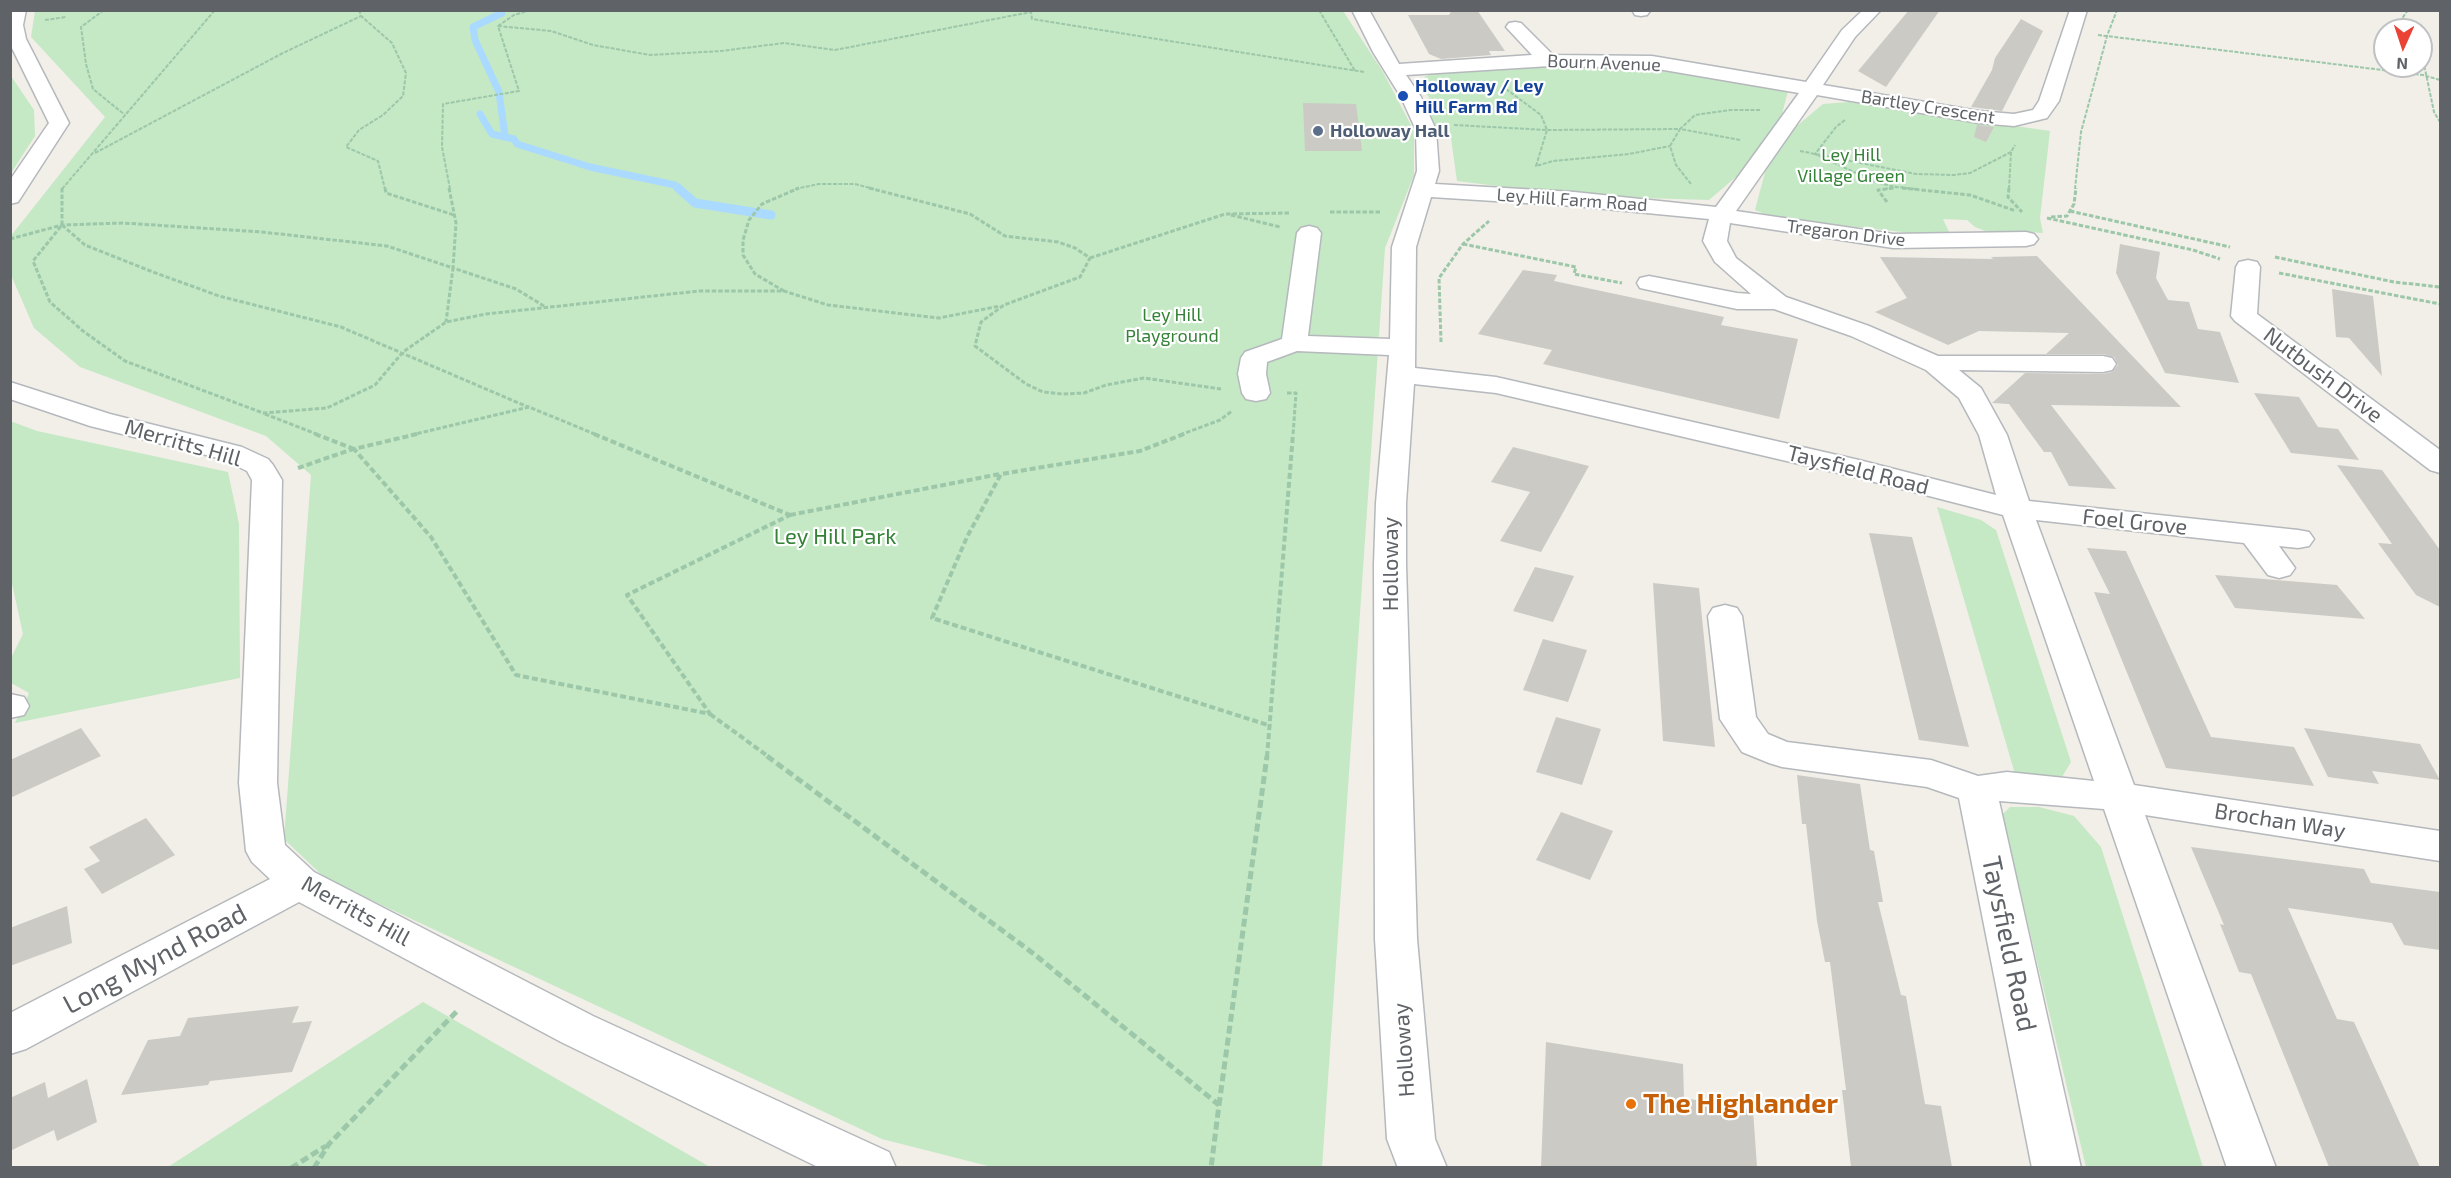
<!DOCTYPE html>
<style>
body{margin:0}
#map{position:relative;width:2451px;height:1178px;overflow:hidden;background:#f1efe8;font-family:"Exo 2",sans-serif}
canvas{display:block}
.frame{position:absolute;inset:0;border:12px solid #5f6368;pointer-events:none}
.north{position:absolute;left:2373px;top:18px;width:60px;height:60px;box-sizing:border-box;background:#fff;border:2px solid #bfc1c3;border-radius:50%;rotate:183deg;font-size:16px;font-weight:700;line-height:24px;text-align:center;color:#5f6368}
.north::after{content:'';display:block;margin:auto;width:21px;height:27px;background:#ea4335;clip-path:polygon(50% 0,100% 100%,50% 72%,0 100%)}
</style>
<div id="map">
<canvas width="2451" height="1178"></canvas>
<div class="frame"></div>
<div class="north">N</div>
</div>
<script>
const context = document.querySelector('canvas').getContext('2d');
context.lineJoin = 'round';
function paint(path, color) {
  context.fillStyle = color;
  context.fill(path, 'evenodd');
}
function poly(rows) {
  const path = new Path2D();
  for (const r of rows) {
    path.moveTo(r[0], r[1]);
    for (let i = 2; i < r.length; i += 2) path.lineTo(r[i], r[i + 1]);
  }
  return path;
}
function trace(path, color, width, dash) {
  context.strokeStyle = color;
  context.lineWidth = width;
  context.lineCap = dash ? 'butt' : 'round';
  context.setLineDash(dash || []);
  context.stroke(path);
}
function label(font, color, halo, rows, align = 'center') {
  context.font = font + ' "Exo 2",sans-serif';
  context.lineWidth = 4.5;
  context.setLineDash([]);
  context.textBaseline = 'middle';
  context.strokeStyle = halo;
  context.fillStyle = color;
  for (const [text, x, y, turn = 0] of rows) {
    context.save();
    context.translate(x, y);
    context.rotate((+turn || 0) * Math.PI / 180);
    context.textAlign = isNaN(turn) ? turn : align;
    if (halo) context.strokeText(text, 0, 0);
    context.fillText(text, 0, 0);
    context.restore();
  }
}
const green = poly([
 [35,11,1343,11,1383,72,1414,131,1414,175,1385,248,1322,1167,992,1167,882,1139,326,879,284,839,311,475,266,436,80,367,34,328,11,275,10,237,105,117,31,37],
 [1453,65,1648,68,1686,72,1788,91,1774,145,1823,104,1849,102,2050,131,2040,218,2043,233,2018,231,2001,234,1988,232,1975,227,1967,220,1943,219,1949,232,1930,235,1774,218,1755,210,1772,146,1709,200,1577,196,1457,181,1450,131,1424,125,1429,97,1418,85,1424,77],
 [11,76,34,110,35,136,11,173],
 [10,421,37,431,228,472,239,524,240,678,15,723,29,693,11,683,11,658,23,634,11,579],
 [1937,507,1981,520,1996,530,2071,762,2062,777,2015,774],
 [2010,807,2039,807,2074,816,2101,847,2203,1167,2086,1167,2002,815],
 [423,1002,710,1167,168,1167]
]);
const streamFar1 = poly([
 [502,13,473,27,475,40,499,92,505,137,514,139,517,144,590,167,675,185,679,189],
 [480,114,492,134,505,137]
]);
const stream = poly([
 [678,188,695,203,771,215]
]);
const building = poly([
 [1452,10,1477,10,1505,51,1489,51,1491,55,1441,59,1429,54,1408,15,1449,15],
 [1909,10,1940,10,1886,87,1858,71],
 [2021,19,2043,31,2002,111,1971,107,1992,70,1995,58],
 [1303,103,1356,104,1362,151,1305,151],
 [1977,125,1994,127,1986,142,1974,137],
 [2120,244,2160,252,2156,278,2168,300,2189,302,2198,329,2220,332,2239,383,2165,373,2116,273],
 [2037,256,2181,407,2051,405,2116,489,2069,486,2051,452,2044,452,2009,404,1992,403,2025,373,2103,374,2112,372,2118,365,2114,357,2103,354,2046,354,2069,333,1979,331,1948,345,1875,312,1907,298,1880,257,1993,259,1991,257],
 [1523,270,1557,275,1554,281,1724,317,1721,325,1798,339,1779,419,1543,364,1552,350,1478,334],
 [2332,289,2373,296,2382,376,2349,338,2336,337],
 [2254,393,2299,397,2318,427,2338,429,2359,460,2291,453],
 [1513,447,1589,466,1541,552,1500,541,1530,492,1491,482],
 [2337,465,2382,470,2440,550,2440,607,2416,595,2378,543,2392,544],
 [1869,533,1912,537,1969,747,1919,740],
 [2087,548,2126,551,2211,737,2294,747,2314,786,2166,768,2094,592,2110,594],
 [1535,567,1574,576,1553,622,1513,611],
 [2215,575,2337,585,2365,619,2235,608],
 [1653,583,1699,588,1715,747,1663,741],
 [1543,639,1587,650,1568,702,1523,690],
 [1556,717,1601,729,1582,785,1536,772],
 [81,728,101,756,10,798,10,760],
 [2304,728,2420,744,2440,780,2372,771,2379,784,2328,777],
 [1797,775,1860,784,1870,850,1874,851,1883,902,1878,902,1901,995,1906,996,1925,1104,1941,1106,1952,1167,1851,1167,1842,1090,1846,1090,1830,962,1825,962,1817,921,1806,824,1802,824],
 [1561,812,1613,831,1590,880,1536,860],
 [146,818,175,855,102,894,84,869,100,861,89,847],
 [2191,847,2364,869,2371,883,2440,892,2440,950,2404,945,2392,923,2288,908,2337,1019,2354,1022,2420,1167,2329,1167,2251,974,2239,972,2220,924,2224,925],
 [67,906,72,943,10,966,10,928],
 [299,1006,292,1023,312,1021,292,1072,210,1081,208,1085,121,1095,148,1040,180,1036,188,1018],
 [1546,1042,1683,1064,1684,1098,1753,1110,1757,1167,1541,1167],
 [87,1079,97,1122,57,1141,54,1130,10,1151,10,1098,45,1082,48,1098]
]);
const pathFar3 = poly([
 [104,10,81,27,86,64,93,89,125,115],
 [359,10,361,16,392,43,406,73,403,96,383,115,359,130,346,147,378,161,385,189],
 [1024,10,1031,12,1032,19,1364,72],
 [1319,10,1355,71],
 [45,20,66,17],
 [498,26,551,31,593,45,650,55,721,51,784,43,835,50,1031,12],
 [2400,30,2396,27,2408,10],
 [2098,35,2423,75,2440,80],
 [2421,50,2434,112,2440,122],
 [1506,89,1541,115,1547,130,1536,166,1553,161,1629,154,1670,146],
 [1845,120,1836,127,1815,154,1878,183,1897,187],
 [1454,125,1547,130,1680,129,1695,115,1730,110,1761,110],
 [1800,151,1916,174,1954,175,1970,173,2011,152],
 [95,153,281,54,361,16],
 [1691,184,1676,165,1670,146,1680,129,1740,140],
 [62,189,215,10],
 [450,189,442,147,443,104,519,91,498,26,514,15,531,10],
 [795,189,819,184,855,184,874,189],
 [1884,189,1897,187,1916,189],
 [2009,189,2011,152,2015,145],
 [2075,189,2081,132,2107,36,2117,10]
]);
const pathFar2 = poly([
 [62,188,62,225,33,261,50,302,83,331,125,361,263,413,327,408,375,385,403,352,446,322,486,314,699,291,784,291,828,305,939,318,1000,306],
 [385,188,386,193,454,215],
 [449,188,456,223,453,268,516,289,544,306],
 [869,188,970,214,1005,236,1058,242,1075,248,1090,258,1080,277,1004,305,981,322,975,346,1026,384,1043,392,1063,394,1084,393,1106,385,1144,378,1221,389],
 [1902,188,1970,195,2016,211],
 [2009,188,2008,197,2022,212],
 [1887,202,1878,190,1894,188],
 [2070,211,2230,247],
 [1330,212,1382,212],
 [1231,215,1280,227],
 [2051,217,2067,216,2074,204,2076,188],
 [2047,218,2193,250,2220,259],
 [62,225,85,245,153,272,219,296,341,327,528,407],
 [10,239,62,225,123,223,262,232,387,246,453,268,446,322],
 [1463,244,1576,267,1574,274,1622,283],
 [2275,257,2394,282,2440,287],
 [1090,258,1225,214,1289,213],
 [2279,273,2440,304],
 [784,291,755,274,743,255,743,240,749,220,762,204,799,188],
 [1441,342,1439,278,1463,244,1489,221],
 [1287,393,1296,393,1293,435],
 [265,414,319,435],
 [411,435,529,407,597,435],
 [1180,435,1220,420,1232,411]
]);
const pathFar1 = poly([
 [315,434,354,449],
 [417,434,354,449,431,537,516,675,710,714,627,595,790,515],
 [594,434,790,515],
 [1184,434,1140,451,1001,474,967,537,932,618,1271,726],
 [298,468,353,449],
 [790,515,1000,474],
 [710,714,769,757],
 [1267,757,1293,434]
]);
const path = poly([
 [767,756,1034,954,1219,1105,1211,1168],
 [1219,1105,1267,756],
 [291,1168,326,1146],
 [314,1168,329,1144,458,1010]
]);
const minor = poly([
 [10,10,26,10,23,25,26,39,69,123,18,202,10,204,10,180,49,123,10,44,10,10],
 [1352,10,1369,10,1399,64,1532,55,1506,27,1509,23,1515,22,1521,23,1553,55,1652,56,1806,82,1842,30,1863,10,1881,10,1855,37,1823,85,1979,111,2014,114,2033,110,2039,101,2070,10,2087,10,2059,101,2047,118,2014,126,1979,123,1817,95,1736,211,1893,234,2026,232,2034,234,2038,239,2034,244,2026,246,1893,248,1730,223,1727,241,1736,258,1786,297,1869,326,1938,356,2103,356,2112,358,2116,364,2112,370,2103,372,1959,370,1981,388,2007,435,2029,501,2298,530,2309,532,2314,539,2309,546,2298,548,2279,546,2295,568,2290,575,2279,578,2268,575,2244,543,2036,520,2134,785,2440,831,2440,861,2145,815,2276,1168,2227,1168,2104,809,1999,801,2081,1168,2032,1168,1959,798,1927,787,1782,767,1769,763,1742,752,1720,719,1708,616,1713,608,1725,605,1737,608,1742,616,1756,717,1768,734,1787,742,1931,760,1978,776,2007,772,2094,781,2003,515,1855,477,1496,393,1414,384,1406,503,1406,564,1417,939,1435,1139,1447,1168,1398,1168,1387,1139,1375,939,1374,564,1376,503,1389,355,1297,351,1267,362,1266,374,1270,393,1266,399,1256,401,1246,399,1242,393,1238,374,1241,358,1245,352,1282,339,1297,233,1301,228,1309,226,1317,228,1321,233,1308,336,1390,339,1392,247,1417,171,1416,130,1401,97,1373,52,1352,10],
 [1550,66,1652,68,1799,93,1716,207,1574,192,1435,184,1439,171,1436,130,1421,97,1406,75,1550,66],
 [1431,197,1574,206,1709,219,1703,241,1715,262,1751,294,1737,293,1649,276,1640,278,1637,283,1640,288,1737,309,1774,309,1851,336,1926,370,1959,398,1979,435,1996,495,1859,460,1496,377,1415,368,1416,247,1431,197],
 [1632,10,1650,10,1650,11,1647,15,1641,16,1635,15,1632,10],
 [2248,260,2257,262,2260,267,2257,314,2440,450,2440,473,2430,470,2235,321,2231,316,2236,267,2239,262,2248,260],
 [10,382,110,414,242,447,268,459,273,465,282,480,277,783,285,845,314,872,593,1016,889,1152,896,1168,820,1168,561,1042,299,902,26,1049,10,1054,10,1013,270,879,252,862,246,851,239,783,252,480,247,471,222,459,90,426,10,399,10,382],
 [10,694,24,697,29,706,24,715,10,718,10,694]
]);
const markers = [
 [1403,96,6,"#1a4fb4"],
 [1318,131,6,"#5c6f8a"],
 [1631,1104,6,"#e8710a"]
];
const farStreetnames = [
 ["Bourn Avenue",1604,63,2],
 ["Bartley Crescent",1928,107,9],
 ["Ley Hill Farm Road",1572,200,4],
 ["Tregaron Drive",1846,233,7]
];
const farTransitnames = [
 ["Holloway / Ley",1415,86],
 ["Hill Farm Rd",1415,107]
];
const farServicenames = [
 ["Holloway Hall",1330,131]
];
const farParknames = [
 ["Ley Hill",1851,155],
 ["Village Green",1851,176],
 ["Ley Hill",1172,315],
 ["Playground",1172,336]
];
const streetNames = [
 ["Nutbush Drive",2323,375,37],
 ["Merritts Hill",183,443,16],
 ["Taysfield Road",1858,470,14],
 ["Foel Grove",2135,522,6],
 ["Holloway",1391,564,-90],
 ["Brochan Way",2280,821,9],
 ["Merritts Hill",356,911,29],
 ["Holloway",1404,1050,-94]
];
const parkNames = [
 ["Ley Hill Park",835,537]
];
const nearStreetnames = [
 ["Taysfield Road",2009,944,78],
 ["Long Mynd Road",155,959,-28]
];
const nearFoodnames = [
 ["The Highlander",1643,1104]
];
paint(green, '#c5e8c5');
trace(streamFar1, '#aadaff', 7);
trace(stream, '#aadaff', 9);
paint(building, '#cccac5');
trace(minor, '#b5b8bc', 3);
trace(pathFar3, '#9cc7a9', 2, [4, 1.5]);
trace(pathFar2, '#9cc7a9', 3, [4.5, 2]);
trace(pathFar1, '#9cc7a9', 4, [6, 3]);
trace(path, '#9cc7a9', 5, [8, 4]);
paint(minor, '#fff');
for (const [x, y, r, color] of markers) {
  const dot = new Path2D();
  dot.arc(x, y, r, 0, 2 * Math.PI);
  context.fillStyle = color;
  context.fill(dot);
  trace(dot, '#fff', 2);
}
label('18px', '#5f6368', '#fff', farStreetnames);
label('bold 18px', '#164399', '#fff', farTransitnames, 'left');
label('bold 18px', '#4e5e75', '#fff', farServicenames, 'left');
label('18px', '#348238', '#fff', farParknames);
label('22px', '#5f6368', '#fff', streetNames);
label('22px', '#348238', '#fff', parkNames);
label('27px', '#5f6368', '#fff', nearStreetnames);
label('bold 27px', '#c56008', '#fff', nearFoodnames, 'left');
</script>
